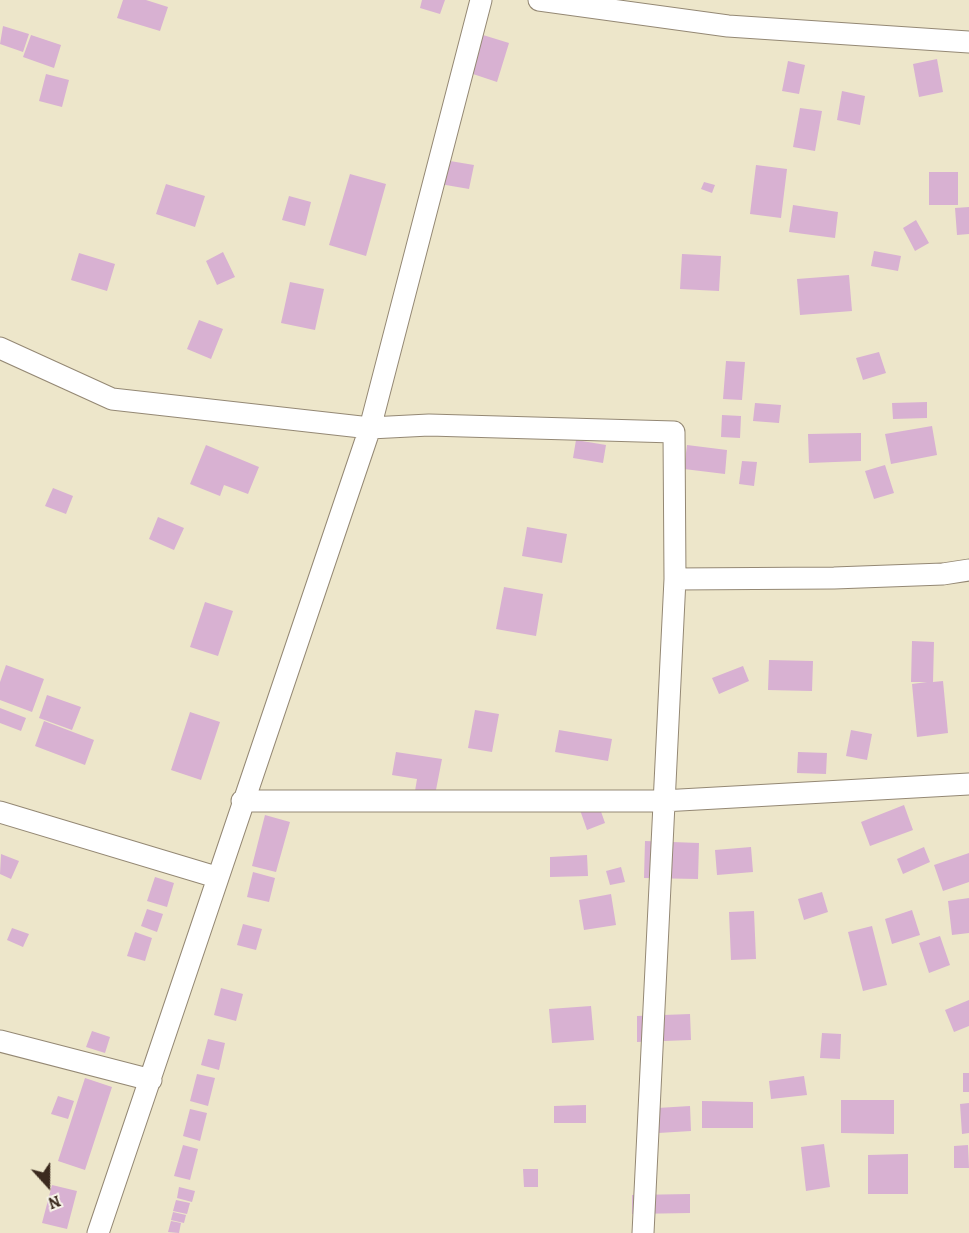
<!DOCTYPE html>
<style>
body{margin:0}
#map{position:relative;width:969px;height:1233px;overflow:hidden;background:#ede6ca;font-family:Alegreya,serif}
canvas{display:block}
.north{position:absolute;left:18px;top:1155px;width:60px;height:60px;-webkit-text-stroke:4px #f7f3e8;paint-order:stroke;rotate:159deg;font-size:16px;font-weight:700;line-height:24px;text-align:center;color:#3b2a1e}
.north::after{content:'';display:block;margin:auto;width:21px;height:27px;background:#3b2a1e;clip-path:polygon(50% 0,100% 100%,50% 72%,0 100%)}
</style>
<div id="map">
<canvas width="969" height="1233"></canvas>
<div class="north">N</div>
</div>
<script>
const context = document.querySelector('canvas').getContext('2d');
context.lineJoin = 'round';
function paint(path, color) {
  context.fillStyle = color;
  context.fill(path, 'evenodd');
}
function poly(rows) {
  const path = new Path2D();
  for (const r of rows) {
    path.moveTo(r[0], r[1]);
    for (let i = 2; i < r.length; i += 2) path.lineTo(r[i], r[i + 1]);
  }
  return path;
}
function trace(path, color, width, dash) {
  context.strokeStyle = color;
  context.lineWidth = width;
  context.lineCap = dash ? 'butt' : 'round';
  context.setLineDash(dash || []);
  context.stroke(path);
}
const building = poly([
 [123,0,146,0,168,7,160,31,117,18],
 [422,0,445,0,440,14,420,8],
 [3,26,29,34,23,52,0,44],
 [31,35,61,45,54,68,23,57],
 [483,35,509,43,497,82,470,73],
 [937,59,943,92,919,97,913,64],
 [788,61,805,65,799,94,782,91],
 [46,74,69,80,62,107,39,101],
 [842,91,865,96,860,125,837,120],
 [800,108,822,111,815,151,793,147],
 [444,160,474,165,469,189,440,184],
 [756,165,787,169,781,218,750,214],
 [929,172,958,172,958,205,929,205],
 [350,174,386,184,366,256,329,245],
 [704,182,715,185,712,193,701,189],
 [166,184,205,196,195,227,156,214],
 [289,196,311,202,305,226,282,220],
 [793,205,838,212,835,238,789,232],
 [969,207,969,234,957,235,955,208],
 [916,220,929,243,915,251,903,228],
 [874,251,901,256,898,271,871,266],
 [223,252,235,277,217,285,206,261],
 [79,253,115,264,107,291,71,280],
 [682,254,721,256,719,291,680,289],
 [849,275,852,311,800,315,797,279],
 [290,282,324,289,315,330,281,323],
 [199,320,223,329,211,359,187,349],
 [879,352,886,373,863,380,856,358],
 [726,361,745,362,742,400,723,399],
 [927,402,927,418,893,419,892,403],
 [755,403,781,405,779,423,753,421],
 [722,415,741,416,740,438,721,437],
 [932,426,937,455,891,464,885,434],
 [861,433,861,461,809,463,808,434],
 [576,440,606,445,603,463,573,458],
 [206,445,259,467,248,494,224,485,220,496,190,484],
 [687,445,727,450,725,474,684,469],
 [742,461,757,462,754,486,739,484],
 [885,465,894,493,874,499,865,471],
 [53,488,73,496,66,514,45,506],
 [158,517,184,528,174,550,149,539],
 [527,527,567,534,562,563,522,556],
 [504,587,543,594,536,636,496,629],
 [205,602,233,611,218,656,190,647],
 [912,641,934,642,933,682,943,681,948,733,917,737,912,684,927,682,911,682],
 [769,660,813,661,812,691,768,690],
 [6,665,44,679,32,712,0,700,0,682],
 [743,666,749,681,719,694,712,678],
 [47,695,81,707,72,730,39,718],
 [0,708,26,718,21,731,0,723],
 [475,710,499,714,492,752,468,748],
 [190,712,220,722,201,780,171,770],
 [44,721,94,740,85,765,35,746],
 [559,730,612,739,608,761,555,752],
 [851,730,872,734,867,760,846,756],
 [396,752,442,759,435,795,415,791,417,779,392,775],
 [798,752,827,753,826,774,797,773],
 [598,803,605,823,587,830,580,810],
 [904,805,913,830,870,846,861,822],
 [265,815,290,822,276,872,252,866],
 [645,841,699,843,698,879,644,878],
 [751,847,753,872,717,875,715,850],
 [924,847,930,862,903,874,897,859],
 [969,853,969,882,943,891,934,865],
 [1,854,19,861,11,879,0,874],
 [587,855,588,876,550,877,550,857],
 [621,867,625,882,610,885,606,871],
 [253,872,275,878,269,902,247,897],
 [155,877,174,883,167,907,147,901],
 [822,892,828,912,804,920,798,899],
 [611,894,616,925,584,930,579,900],
 [969,898,969,933,952,935,948,901],
 [147,909,163,914,157,932,141,926],
 [912,910,920,935,892,944,885,919],
 [754,911,756,959,731,960,729,912],
 [243,924,262,929,256,950,237,945],
 [872,926,887,985,863,991,848,932],
 [12,928,29,934,23,947,7,940],
 [135,932,152,938,145,961,127,956],
 [940,936,950,965,929,973,919,943],
 [221,988,243,994,236,1021,214,1015],
 [969,1000,969,1026,954,1032,945,1010],
 [591,1006,594,1040,552,1043,549,1009],
 [690,1014,691,1040,637,1042,637,1016],
 [92,1031,110,1037,105,1053,86,1047],
 [822,1033,841,1034,840,1059,820,1058],
 [208,1039,225,1043,219,1070,201,1065],
 [963,1073,969,1073,969,1092,963,1092],
 [197,1074,215,1078,208,1106,190,1101],
 [804,1076,807,1095,771,1099,769,1081],
 [85,1078,112,1087,85,1170,58,1161],
 [58,1096,74,1101,68,1119,51,1114],
 [841,1100,894,1100,894,1134,841,1133],
 [702,1101,753,1102,753,1128,702,1128],
 [969,1103,969,1133,962,1134,960,1104],
 [586,1105,586,1123,554,1123,554,1106],
 [690,1106,691,1131,642,1134,641,1109],
 [190,1109,207,1113,200,1141,183,1136],
 [824,1144,830,1187,806,1191,801,1147],
 [183,1145,198,1149,190,1180,174,1176],
 [968,1145,969,1168,954,1168,954,1146],
 [908,1154,908,1194,868,1194,868,1155],
 [523,1169,538,1169,538,1187,524,1187],
 [52,1185,77,1191,67,1229,42,1223],
 [179,1187,195,1191,192,1202,177,1198],
 [690,1194,690,1213,632,1214,632,1195],
 [176,1200,190,1203,187,1214,173,1211],
 [173,1212,186,1215,184,1223,171,1220],
 [171,1221,181,1223,179,1233,168,1232]
]);
const minor = poly([
 [539,0,728,26,969,42],
 [0,348,112,399,370,428,429,425,674,432,675,579,834,578,943,574,969,570],
 [242,801,662,801,969,784],
 [0,812,216,877],
 [0,1041,151,1080],
 [98,1233,370,428,481,0],
 [643,1233,675,579]
]);
paint(building, '#d8b1d2');
trace(minor, '#948874', 23);
trace(minor, '#fff', 21);
</script>
